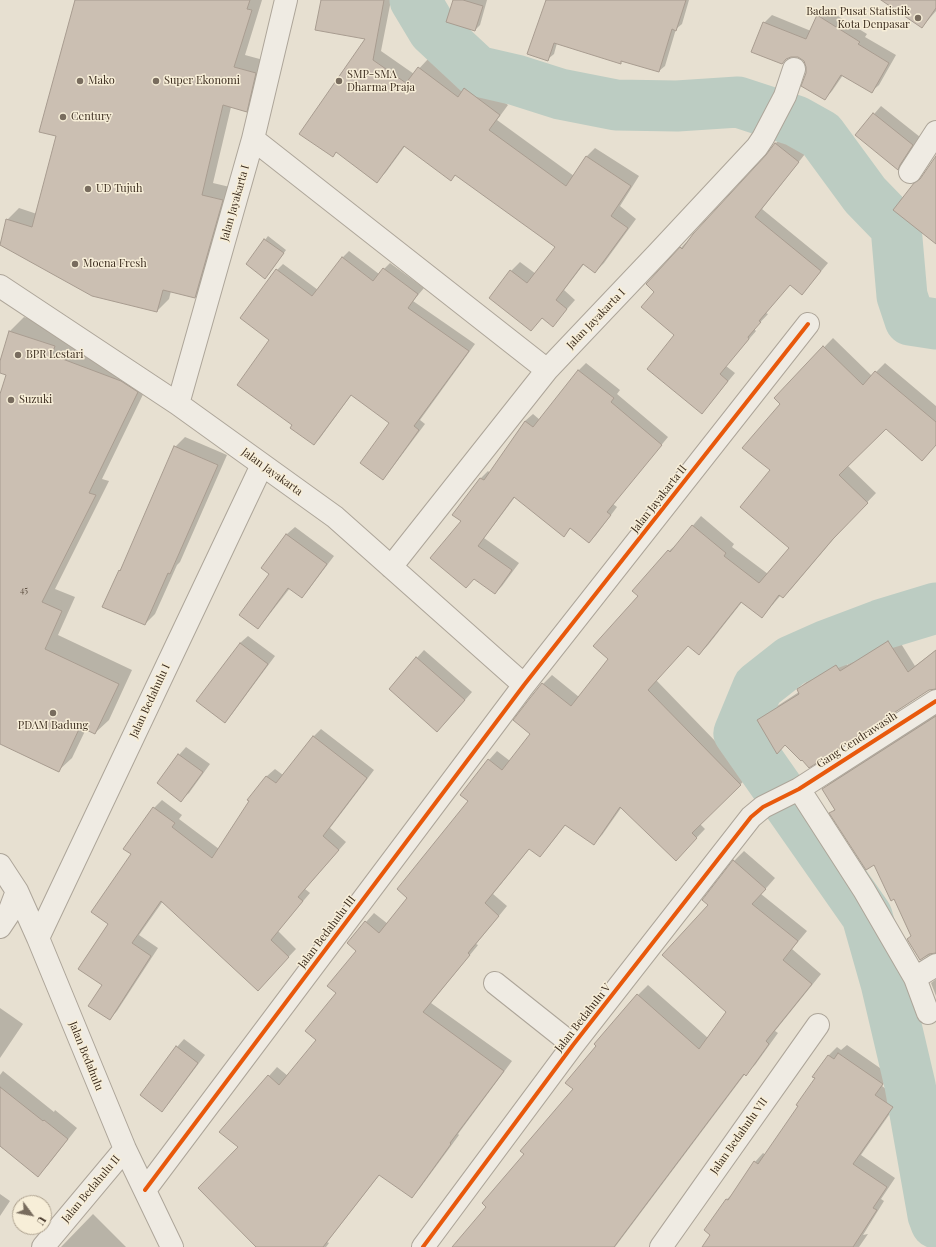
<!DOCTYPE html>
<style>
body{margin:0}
#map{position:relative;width:936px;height:1247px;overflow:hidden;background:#e7e0d1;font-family:"Playfair Display",serif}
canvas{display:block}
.north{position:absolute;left:12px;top:1195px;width:40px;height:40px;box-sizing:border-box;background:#f7eed8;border:1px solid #ada18e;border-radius:50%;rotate:122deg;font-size:11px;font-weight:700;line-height:16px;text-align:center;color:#3d2e20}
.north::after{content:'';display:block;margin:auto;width:14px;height:18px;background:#786c5e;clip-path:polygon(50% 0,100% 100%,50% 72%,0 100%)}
</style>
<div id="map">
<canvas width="936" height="1247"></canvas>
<div class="north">U</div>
</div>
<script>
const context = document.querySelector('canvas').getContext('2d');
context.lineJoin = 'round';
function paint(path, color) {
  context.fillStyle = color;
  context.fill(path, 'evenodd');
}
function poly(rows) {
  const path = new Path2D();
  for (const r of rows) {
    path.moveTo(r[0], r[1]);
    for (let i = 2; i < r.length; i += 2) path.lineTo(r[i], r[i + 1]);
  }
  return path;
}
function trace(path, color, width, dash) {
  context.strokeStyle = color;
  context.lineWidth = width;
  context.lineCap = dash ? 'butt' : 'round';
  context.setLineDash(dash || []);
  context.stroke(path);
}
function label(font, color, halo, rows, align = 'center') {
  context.font = font + ' "Playfair Display",serif';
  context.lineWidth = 3;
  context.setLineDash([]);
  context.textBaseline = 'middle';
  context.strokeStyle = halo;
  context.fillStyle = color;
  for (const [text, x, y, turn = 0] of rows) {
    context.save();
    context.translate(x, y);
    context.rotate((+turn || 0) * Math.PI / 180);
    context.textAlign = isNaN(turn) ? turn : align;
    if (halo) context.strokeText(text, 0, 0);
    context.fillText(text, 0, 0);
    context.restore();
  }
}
const shadow = poly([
 [76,0,262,0,245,55,267,61,258,99,246,111,231,107,213,183,234,188,206,285,195,297,171,291,169,299,157,311,7,220,19,208,37,214,57,135],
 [322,0,391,0,381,51,414,74,428,59,467,87,474,80,508,105,497,120,574,176,586,157,595,148,639,176,620,206,636,219,604,263,595,272,584,264,564,290,575,300,553,325,543,317,531,330,511,271,520,262,536,274,556,247,456,175,451,179,405,146,386,172,377,181,337,151,333,156,367,38],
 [454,0,487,0,480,25,475,30],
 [547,0,689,0,682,24,676,29,665,66,659,71,623,60,620,62,557,43,554,54,548,59],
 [883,0,936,0,936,11,922,27],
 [825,8,867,34,865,37,896,55,879,85,871,92,843,75,832,91,825,99,807,73,807,67,804,60,799,56,788,57,782,63,764,23,772,15,811,31,818,15],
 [881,106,920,137,907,157,905,162,898,169,856,135],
 [783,136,805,154,762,209,828,263,802,294,790,284,766,313,768,314,754,329,756,331,726,366,735,373,702,413,676,335,656,291,647,284,767,156,775,144],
 [268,236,286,250,269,274,265,240],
 [349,251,379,274,390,263,424,288,413,301,475,344,420,420,425,424,389,472,383,478,391,423,352,394,320,438,314,444,293,424,271,340,277,270,283,264,318,290,342,258],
 [24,317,68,332,151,378,102,479,109,481,55,589,75,597,58,635,132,670,109,720,95,733,86,729,72,758,58,771,0,743,0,398,7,375,0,372,0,364,10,331],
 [833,338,872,376,885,363,936,406,936,445,886,427,848,466,876,493,842,529,792,588,783,597,781,595,762,617,742,602,708,645,699,654,688,645,656,680,749,776,700,824,705,829,684,851,621,808,602,835,593,844,566,824,548,847,540,856,530,848,493,894,507,906,476,944,478,945,431,1003,512,1061,458,1134,459,1135,420,1188,412,1197,380,1174,327,1242,329,1243,326,1247,258,1247,240,1147,269,1076,277,1067,288,1076,318,1040,337,993,358,951,366,922,374,913,388,924,409,898,469,801,489,760,497,751,510,761,532,734,530,699,543,684,552,675,579,697,609,659,639,596,669,551,678,543,701,516,734,544,732,547,768,574,790,548,771,470,782,404,775,398],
 [586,363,620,390,617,394,668,437,613,504,617,507,596,535,589,542,571,528,564,535,515,497,484,538,519,563,502,586,495,593,462,521,481,478,488,471,490,473,525,421,533,414,540,420,578,371],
 [185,437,227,455,180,562,177,565,155,614,145,624,119,571,123,568,175,447],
 [295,527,334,556,309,589,302,597,290,588,265,620,258,628,271,574,262,568,287,534],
 [895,634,915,666,936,650,936,688,758,721,765,714,799,692,798,690,805,683,843,659,847,665],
 [248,636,275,656,232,714,225,722,240,643],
 [424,650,472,692,445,723,390,688],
 [936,714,936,952,921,959,912,935,894,898,874,864,831,813,835,809,823,790,830,783],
 [321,729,374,770,330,828,346,842,305,889,310,893,278,931,296,949,265,982,163,901,139,935,158,948,117,1011,110,1019,103,984,109,924,132,854,154,808,162,800,182,815,179,819,219,849,250,801,248,800,267,776,275,769,283,775,314,736],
 [186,747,210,764,189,793,181,800,179,755],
 [744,851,775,878,761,894,807,931,792,949,821,974,775,1031,778,1033,755,1065,745,1074,615,1247,459,1247,574,1089,638,995,648,985,708,1038,727,1012,710,905,704,899,734,861],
 [936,979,936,996,931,983],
 [0,1008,23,1024,0,1058],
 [184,1039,205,1055,169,1103,162,1110,177,1047],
 [847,1045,890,1075,882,1086,900,1099,861,1155,895,1178,881,1199,884,1201,863,1235,868,1234,859,1247,703,1247,712,1234,705,1230,727,1199,734,1193,755,1162,763,1153,766,1155,799,1106,816,1078,814,1076,829,1055,837,1047,841,1050],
 [3,1071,54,1112,55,1110,77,1128,48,1165,38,1175,4,1148,3,1149,0,1146,0,1075],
 [0,1194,10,1201,0,1216],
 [93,1214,126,1247,61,1247]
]);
const river = poly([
 [415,0,433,30,477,71,516,80,560,94,616,105,677,106,738,102,796,121,821,135,865,195,896,227,902,296,910,320,936,324],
 [936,608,880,625,827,645,791,661,758,687,739,733,867,916,886,983,910,1085,933,1215,936,1223]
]);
const building = poly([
 [75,0,250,0,247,9,252,10,234,67,256,73,247,112,223,105,202,195,223,200,195,298,163,290,157,312,92,296,0,245,6,219,32,227,56,136,39,132,75,0],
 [321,0,384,0,373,60,406,83,418,67,458,97,464,88,500,115,489,130,566,186,586,156,631,186,611,216,628,228,595,273,583,264,556,300,567,309,553,327,542,318,531,331,489,298,510,270,527,283,555,247,455,175,451,181,404,146,377,183,336,152,333,157,299,134,365,39,315,30,321,0],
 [453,0,463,0,483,6,475,31,446,22,453,0],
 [546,0,686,0,676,31,672,29,659,72,621,61,621,64,554,43,548,61,527,54,546,0],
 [881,0,936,0,936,8,922,28,881,0],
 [817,15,860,42,858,44,889,63,872,93,841,75,825,100,801,86,806,73,806,67,804,61,798,57,791,57,786,59,782,64,751,52,763,22,806,39,817,15],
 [873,113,913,145,900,165,898,170,855,135,873,113],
 [775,143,799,162,755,217,821,271,802,295,790,285,759,321,761,322,748,337,749,339,720,374,728,381,702,414,647,369,674,335,641,307,654,292,646,284,680,247,682,249,693,234,766,155,775,143],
 [936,156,936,244,893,210,914,183,920,179,936,156],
 [264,239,284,253,265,279,246,264,264,239],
 [342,257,373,281,383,268,418,294,408,308,469,351,414,426,419,430,383,480,360,463,389,423,351,395,314,445,290,428,292,425,237,385,269,340,240,318,276,269,312,296,342,257],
 [9,331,55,346,52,355,121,381,138,392,89,493,96,495,42,602,62,611,45,649,119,684,95,734,80,727,59,772,0,744,0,394,6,375,0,373,0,361,9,331],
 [823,346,863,385,875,371,936,422,936,445,922,461,886,429,839,475,868,503,833,539,783,598,779,595,762,618,741,602,699,655,688,646,648,690,741,785,692,833,697,838,676,861,620,807,594,845,565,825,540,857,529,849,485,903,499,916,468,953,470,955,423,1012,504,1071,450,1143,451,1144,412,1198,379,1175,323,1247,256,1247,198,1188,238,1147,219,1132,268,1075,279,1085,316,1040,305,1031,336,993,327,986,356,951,347,943,365,921,379,933,407,898,397,889,468,801,460,795,488,759,502,770,530,734,513,720,530,698,542,683,571,706,608,659,593,646,638,596,632,591,668,550,670,552,692,525,726,553,724,556,759,583,789,548,740,507,770,470,742,448,780,404,774,398,823,346],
 [578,370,614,398,611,402,662,445,607,512,611,515,589,543,570,528,564,537,514,497,478,546,512,570,495,594,474,579,466,588,430,558,461,521,452,515,480,478,484,480,525,421,533,427,578,370],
 [174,446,218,465,170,574,168,573,145,625,102,607,119,570,120,571,174,446],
 [286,534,327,564,302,598,288,588,258,629,239,615,269,574,261,568,286,534],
 [888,641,908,672,936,650,936,689,929,690,809,768,802,760,801,761,785,745,777,754,757,720,799,694,797,689,836,665,840,671,888,641],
 [240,643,268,664,225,723,196,701,240,643],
 [416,657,465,700,437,732,389,689,416,657],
 [936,716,936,953,929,954,920,960,907,939,911,936,894,899,891,901,874,865,866,870,829,813,835,810,822,789,936,716],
 [313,736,367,778,323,836,339,850,298,897,303,901,271,940,289,957,258,991,161,901,132,943,151,956,110,1020,88,1006,102,985,78,969,108,924,91,912,131,854,123,849,153,807,175,823,172,827,212,858,249,801,247,800,266,776,276,783,313,736],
 [178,754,203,772,181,802,157,783,178,754],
 [733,860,766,889,752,904,798,941,783,960,812,984,766,1041,769,1044,746,1076,744,1074,614,1247,452,1247,486,1207,482,1203,524,1154,520,1151,573,1089,565,1083,596,1046,594,1044,637,994,699,1049,726,1012,662,955,708,905,702,900,733,860],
 [176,1046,198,1063,162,1112,140,1095,176,1046],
 [838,1053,883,1084,875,1095,893,1107,853,1164,887,1187,873,1208,877,1210,853,1247,702,1247,710,1235,704,1230,726,1199,728,1200,754,1161,758,1164,798,1106,796,1105,815,1078,812,1077,828,1055,834,1059,838,1053],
 [0,1087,43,1121,44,1120,68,1139,38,1177,0,1146,0,1087]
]);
const minor = poly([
 [253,139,547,370],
 [910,172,936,132],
 [0,286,178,404,335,517,524,685],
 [178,404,253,139,286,0],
 [391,567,547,370,658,253,757,147,763,138,785,96,794,69],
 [799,789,864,890,915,978,928,1013],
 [0,865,17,891,38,938,125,1149,172,1247],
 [0,927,8,915,17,891],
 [38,938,262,465],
 [915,978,936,965],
 [495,983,573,1045],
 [145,1190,524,685,808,324],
 [43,1247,125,1149],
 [423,1247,573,1045,751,817,763,807,799,789,936,701],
 [661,1247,818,1025]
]);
const cycleway = poly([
 [145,1190,524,685,808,324],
 [423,1247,573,1045,751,817,763,807,799,789,936,701]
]);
const markers = [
 [918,18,4,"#786c5e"],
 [80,81,4,"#786c5e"],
 [156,81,4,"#786c5e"],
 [339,81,4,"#786c5e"],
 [63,117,4,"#786c5e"],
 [88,189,4,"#786c5e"],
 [75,264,4,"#786c5e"],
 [18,355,4,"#786c5e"],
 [11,400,4,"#786c5e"],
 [53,713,4,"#786c5e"]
];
const numberNames = [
 ["45",24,590]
];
const poiNames = [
 ["Badan Pusat Statistik",910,12,"right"],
 ["Kota Denpasar",910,25,"right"],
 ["SMP-SMA",347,75],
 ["Dharma Praja",347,88],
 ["Mako",88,81],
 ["Super Ekonomi",164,81],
 ["Century",71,117],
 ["UD Tujuh",96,189],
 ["Moena Fresh",83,264],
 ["BPR Lestari",26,355],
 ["Suzuki",19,400],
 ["PDAM Badung",53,726,"center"]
];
const streetNames = [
 ["Jalan Jayakarta I",235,203,-74],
 ["Jalan Jayakarta I",596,319,-46],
 ["Jalan Jayakarta",272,472,36],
 ["Jalan Jayakarta II",659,499,-52],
 ["Jalan Bedahulu I",150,701,-65],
 ["Gang Cendrawasih",857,740,-33],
 ["Jalan Bedahulu III",327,932,-53],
 ["Jalan Bedahulu V",583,1018,-52],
 ["Jalan Bedahulu",86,1056,68],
 ["Jalan Bedahulu VII",739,1136,-55],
 ["Jalan Bedahulu II",91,1189,-50]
];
paint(shadow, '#0003');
trace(river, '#bcccc2', 51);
paint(building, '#cbbfb2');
trace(building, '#a89c90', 1);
trace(minor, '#ada599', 24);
trace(minor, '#efebe3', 22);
trace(cycleway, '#e8590c', 4);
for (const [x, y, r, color] of markers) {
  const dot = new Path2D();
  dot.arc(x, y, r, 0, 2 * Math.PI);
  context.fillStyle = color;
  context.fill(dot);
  trace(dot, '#f7eed8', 1.5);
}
label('9px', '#605244', null, numberNames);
label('11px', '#3d2e20', '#f7eed8', poiNames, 'left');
label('11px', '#3d2e20', '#f7eed8', streetNames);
</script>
